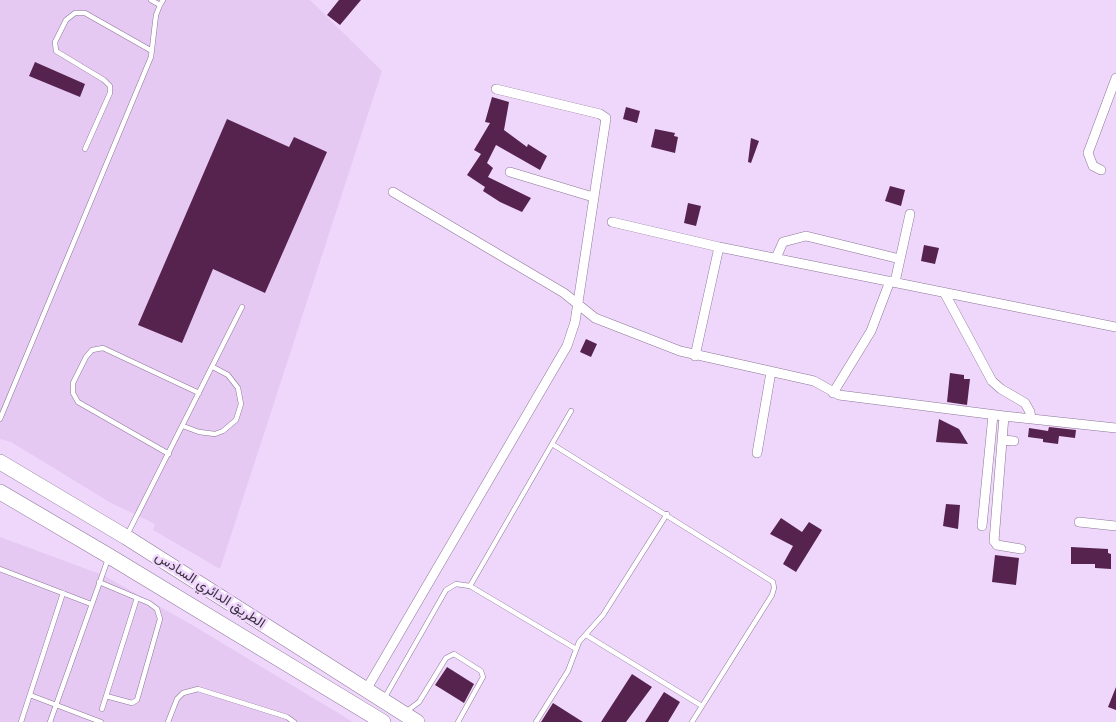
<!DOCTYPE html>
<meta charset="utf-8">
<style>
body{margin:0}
canvas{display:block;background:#efd7fc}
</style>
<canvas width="1116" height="722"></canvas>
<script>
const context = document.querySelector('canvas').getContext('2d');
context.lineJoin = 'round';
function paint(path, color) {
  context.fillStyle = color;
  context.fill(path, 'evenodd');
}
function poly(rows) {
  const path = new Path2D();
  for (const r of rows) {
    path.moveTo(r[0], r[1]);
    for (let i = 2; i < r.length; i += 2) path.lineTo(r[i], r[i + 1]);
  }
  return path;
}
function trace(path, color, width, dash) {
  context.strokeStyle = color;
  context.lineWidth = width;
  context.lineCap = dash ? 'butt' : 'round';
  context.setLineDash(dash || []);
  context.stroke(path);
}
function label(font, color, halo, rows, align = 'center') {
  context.font = font + ' Figtree,Vazirmatn,sans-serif';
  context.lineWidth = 5;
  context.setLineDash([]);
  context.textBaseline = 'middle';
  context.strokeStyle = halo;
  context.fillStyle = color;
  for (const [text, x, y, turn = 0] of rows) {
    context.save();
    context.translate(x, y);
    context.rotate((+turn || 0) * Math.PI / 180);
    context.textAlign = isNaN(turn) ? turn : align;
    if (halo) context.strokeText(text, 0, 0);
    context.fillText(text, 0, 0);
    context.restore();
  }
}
const built = poly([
 [0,0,310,0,382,71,220,569,153,530,155,524,111,503,11,442,0,439],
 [0,537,103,575,194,626,353,722,0,722]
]);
const building = poly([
 [339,0,361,0,340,25,327,15],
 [35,62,85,84,80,97,29,76],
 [492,97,509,102,504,130,527,147,528,144,547,156,540,170,496,145,487,163,493,168,488,177,531,198,522,212,500,202,483,191,485,187,467,175,481,154,474,150,490,123,485,122],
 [626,107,640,111,637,123,623,119],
 [227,119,289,147,294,137,327,152,265,293,213,269,182,343,138,325],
 [655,129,675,133,674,136,678,137,675,153,651,147],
 [751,138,759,141,751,163,748,162],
 [890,186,905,190,901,206,885,201],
 [688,203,701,206,696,226,684,223],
 [924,245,939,248,935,264,921,261],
 [586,339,597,344,591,357,580,352],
 [950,373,964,375,964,379,970,379,967,405,947,402],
 [939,419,959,429,968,444,936,442],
 [1049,427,1076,430,1075,438,1059,436,1058,444,1043,442,1043,439,1028,437,1029,428,1048,431],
 [946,504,960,505,958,529,943,526],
 [781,518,802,532,809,522,822,530,796,572,783,564,793,546,770,534],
 [1071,547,1108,549,1108,553,1111,554,1111,569,1095,568,1095,564,1071,564],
 [995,555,1019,558,1016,585,992,582],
 [447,667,474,684,464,703,435,685],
 [632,674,652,687,626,722,601,722],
 [1116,687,1116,710,1108,707],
 [664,692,680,702,668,722,645,722],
 [553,703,583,722,541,722]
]);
const service = poly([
 [151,0,160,5,163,0],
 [85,149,110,93,110,86,104,80,56,51,55,42,66,20,75,13,85,13,152,51],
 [0,419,151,57,156,15,160,5],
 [183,426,199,432,215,434,223,431,236,420,241,404,238,388,228,375,213,367],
 [552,444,773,582,774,588,772,595,692,722],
 [169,454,78,402,73,393,73,383,86,357,92,350,103,348,199,393],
 [127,535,242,307],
 [0,569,91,604],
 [99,582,149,603,157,609,160,619,137,700,132,703,106,696],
 [470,586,571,411],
 [586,635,702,706],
 [30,695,101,722],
 [385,697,446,590,456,584,470,586,576,649],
 [102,709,137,598],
 [407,711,419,702,446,658,454,654,481,671,483,677,458,722],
 [21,722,63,593],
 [50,722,108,559],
 [168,722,177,699,183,693,198,689,287,717,294,722],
 [536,722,568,671,579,642,603,615,667,514]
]);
const minor = poly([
 [1101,170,1093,166,1088,153,1116,78],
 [510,172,593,197],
 [393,192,564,293,595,318,680,351,814,381,839,395,1004,416,1116,428],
 [612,222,719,247,1116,327],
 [776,258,783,242,806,236,900,259],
 [895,282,910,214],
 [944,292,992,381,1001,389,1025,403,1030,412,1031,419],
 [695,356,719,247],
 [833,393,871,331,890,281],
 [1004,416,994,541,997,545,1021,549],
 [1002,440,1014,441],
 [757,453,771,372],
 [1079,522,1116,526],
 [982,526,993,415],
 [366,690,567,346,575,322,606,118,600,114,496,89]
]);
const trunk = poly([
 [0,462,126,537,417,722],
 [0,492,109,556,383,722]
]);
const streetNames = [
 ["الطريق الدائري السادس",210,590,33]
];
paint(built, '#e6c9f3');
paint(building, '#56234e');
trace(service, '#8c7697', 5.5);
trace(minor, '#8c7697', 10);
trace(trunk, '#8c7697', 16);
trace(service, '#fff', 4.5);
trace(minor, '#fff', 9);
trace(trunk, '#fff', 15);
label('14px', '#3a303f', '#efd7fc', streetNames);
</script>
